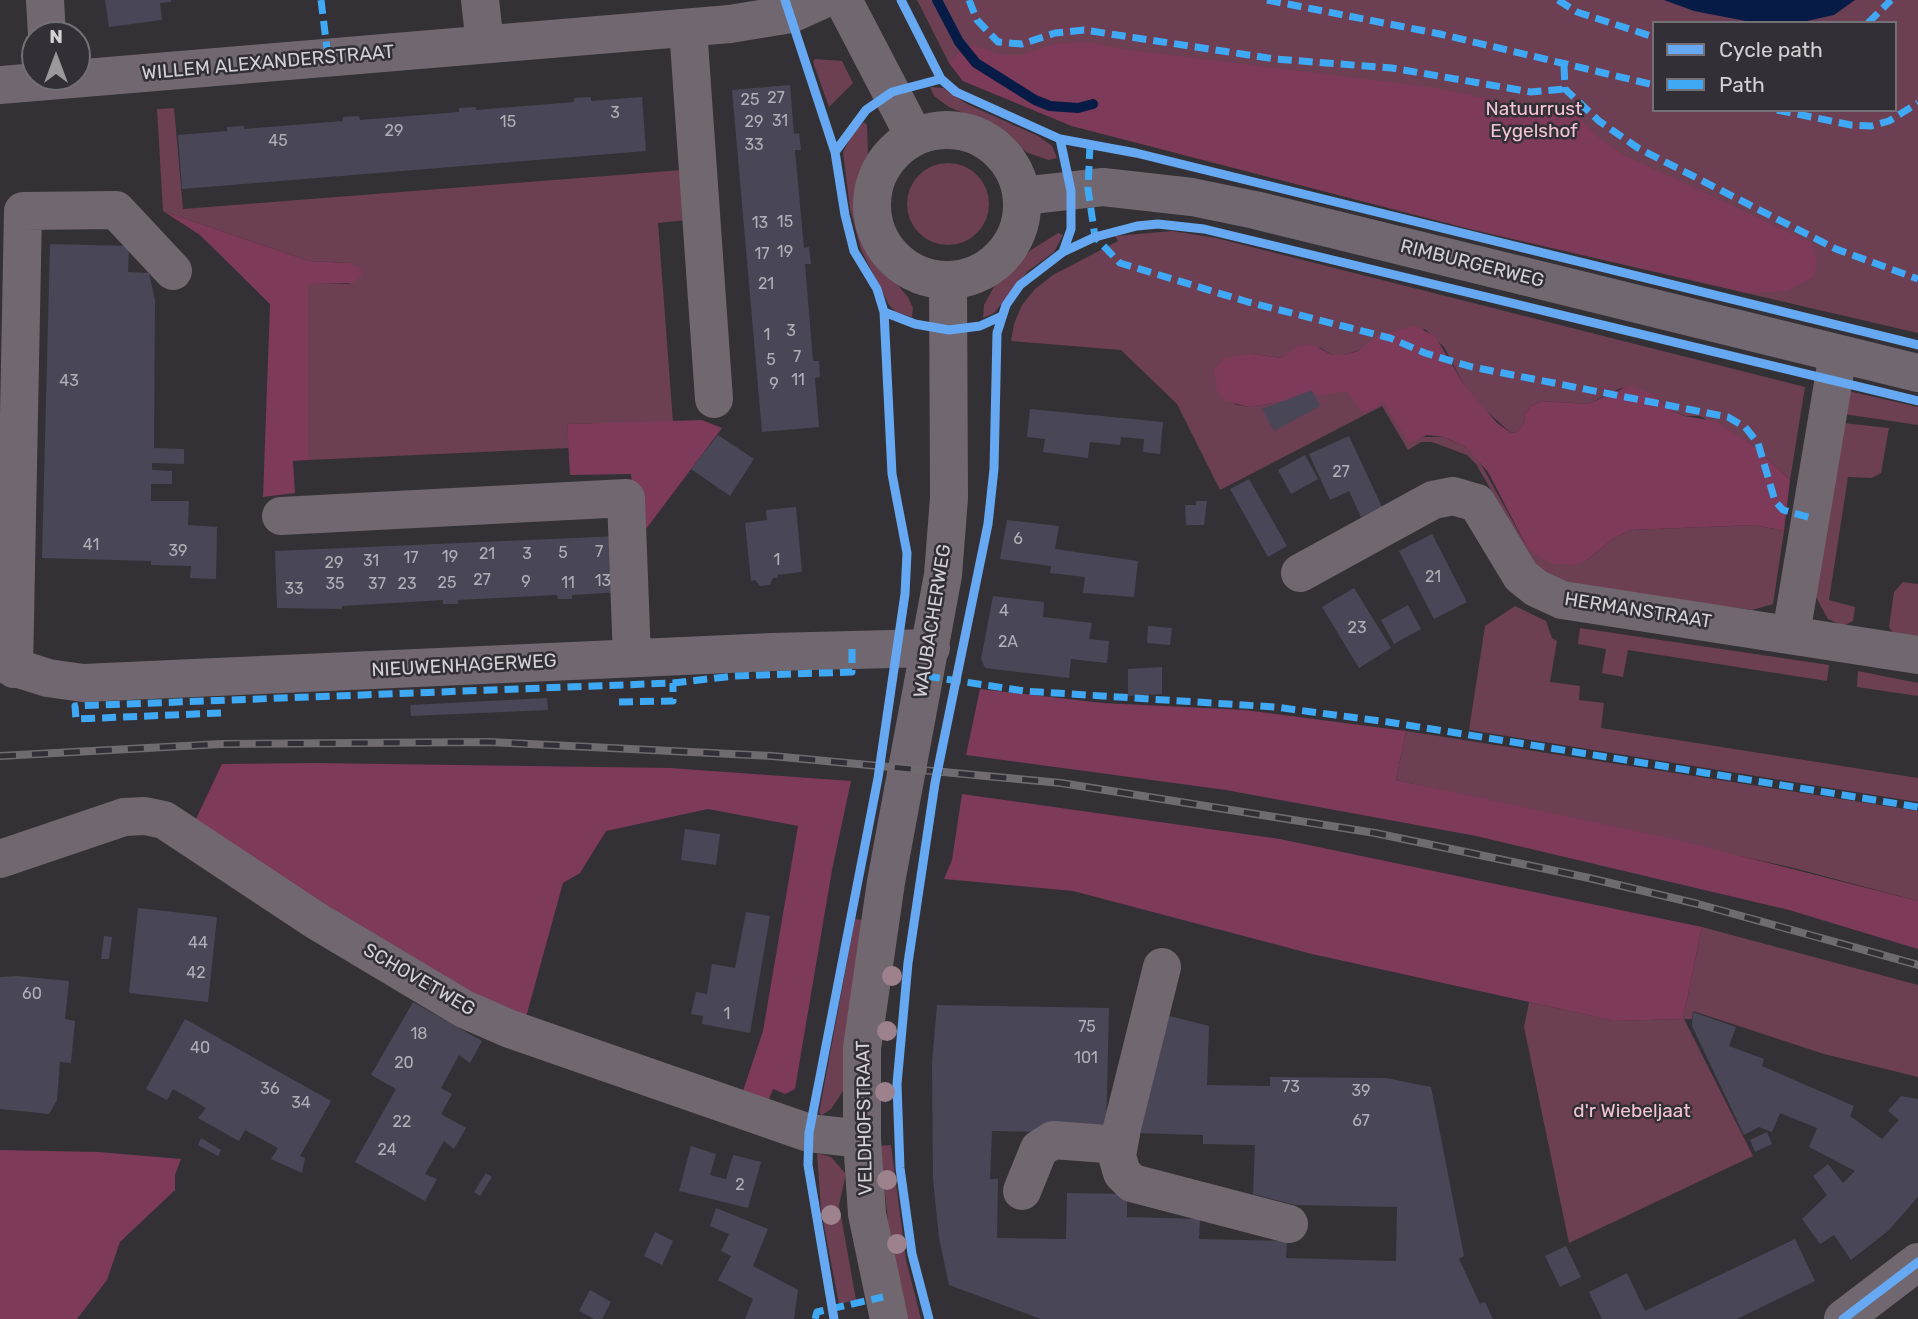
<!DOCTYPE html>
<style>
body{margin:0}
#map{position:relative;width:1918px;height:1319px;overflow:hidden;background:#333135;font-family:Rubik,sans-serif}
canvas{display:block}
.legend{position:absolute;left:1652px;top:21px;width:245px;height:91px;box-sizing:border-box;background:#332f37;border:2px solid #737077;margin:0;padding:9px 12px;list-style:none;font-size:21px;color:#d3d1d6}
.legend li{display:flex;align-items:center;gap:14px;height:35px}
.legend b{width:35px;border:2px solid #737077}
.north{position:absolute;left:21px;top:21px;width:70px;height:70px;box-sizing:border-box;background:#332f37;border:2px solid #737077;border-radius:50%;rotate:0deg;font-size:19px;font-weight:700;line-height:28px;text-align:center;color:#d3d1d6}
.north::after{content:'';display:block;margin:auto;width:24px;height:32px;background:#9b999e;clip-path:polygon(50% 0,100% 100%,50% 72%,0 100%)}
</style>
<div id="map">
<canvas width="1918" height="1319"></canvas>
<ul class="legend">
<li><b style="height:9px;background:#66a8f1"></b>Cycle path</li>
<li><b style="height:9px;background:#3fa9f5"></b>Path</li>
</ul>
<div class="north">N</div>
</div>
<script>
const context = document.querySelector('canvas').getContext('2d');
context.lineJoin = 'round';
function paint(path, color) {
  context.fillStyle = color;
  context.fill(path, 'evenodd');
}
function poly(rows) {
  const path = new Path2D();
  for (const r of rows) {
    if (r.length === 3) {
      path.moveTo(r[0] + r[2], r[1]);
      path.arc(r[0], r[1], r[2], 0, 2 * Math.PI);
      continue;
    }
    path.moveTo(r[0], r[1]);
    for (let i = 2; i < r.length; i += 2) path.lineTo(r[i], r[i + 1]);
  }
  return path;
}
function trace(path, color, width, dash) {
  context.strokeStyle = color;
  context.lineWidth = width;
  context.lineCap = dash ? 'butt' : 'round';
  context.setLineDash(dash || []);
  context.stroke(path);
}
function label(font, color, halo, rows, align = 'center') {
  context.font = font + ' Rubik,sans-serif';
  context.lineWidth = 5;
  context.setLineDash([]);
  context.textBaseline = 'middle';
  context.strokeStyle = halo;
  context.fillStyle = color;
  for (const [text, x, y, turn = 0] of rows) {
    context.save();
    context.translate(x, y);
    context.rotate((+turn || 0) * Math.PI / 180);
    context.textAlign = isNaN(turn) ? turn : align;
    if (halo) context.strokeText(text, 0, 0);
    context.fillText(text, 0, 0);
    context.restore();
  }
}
const green = poly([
 [917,0,1918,0,1918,333,1470,229,1072,126,963,81,949,63],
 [1654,23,1895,23,1895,110,1654,110],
 [815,59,842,61,853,83,829,107,813,62],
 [930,87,943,88,967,104,1038,136,1052,146,1057,158,1049,160,1028,153,989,124,949,107,934,96],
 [174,108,183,209,682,170,686,220,658,223,673,422,567,424,569,448,308,460,308,283,349,284,349,263,309,261,163,211,157,109],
 [864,122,867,125,868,155,857,199,860,227,871,254,908,297,913,308,912,317,896,312,889,305,861,250,850,209,843,152,854,131],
 [948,204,41],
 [1172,231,1216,238,1805,387,1790,480,1753,445,1700,416,1685,416,1672,411,1653,394,1621,388,1588,404,1542,401,1531,406,1525,414,1524,423,1517,432,1511,433,1482,407,1463,383,1444,347,1425,329,1344,355,1333,355,1320,348,1282,358,1253,354,1234,404,1249,407,1347,390,1384,403,1417,437,1444,437,1466,447,1478,459,1527,547,1587,560,1614,538,1631,530,1755,525,1784,531,1773,604,1752,610,1578,587,1536,567,1476,464,1467,455,1432,442,1421,442,1408,450,1382,406,1220,490,1177,404,1121,350,1011,341,1014,324,1022,305,1035,289,1053,275,1118,241,1115,236],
 [1058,233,1063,235,1054,252,1028,271,994,313,983,318,984,305,995,285,1031,250],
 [1848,391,1918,407,1918,425,1844,414],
 [1843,423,1889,428,1881,473,1872,478,1848,477,1829,600,1855,607,1853,621,1843,626,1828,619,1816,597],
 [1903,582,1918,584,1918,640,1893,633,1889,627,1894,592],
 [1515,606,1546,621,1552,638,1557,641,1550,682,1580,686,1579,700,1604,703,1601,728,1918,778,1918,802,1469,730,1485,626],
 [1580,628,1829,665,1827,681,1628,650,1623,677,1602,673,1606,649,1578,644],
 [1858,671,1918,683,1918,696,1857,687],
 [1406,731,1918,811,1918,901,1794,868,1396,780],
 [855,919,862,920,843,1091,831,1109,822,1115,819,1113],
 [1702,927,1918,985,1918,1077,1824,1054,1693,1011,1692,1019,1684,1019,1753,1156,1569,1243,1524,1027,1529,1002,1616,1021,1683,1019],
 [891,1145,906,1260,921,1319,907,1319,889,1232,880,1146],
 [817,1153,831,1157,846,1174,839,1205,856,1300,839,1304,821,1210]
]);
const forest = poly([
 [1089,42,1121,49,1430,87,1529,107,1570,108,1598,137,1624,155,1812,243,1817,261,1813,277,1787,291,1748,293,1470,229,1072,126,963,81,949,63,960,51,973,45,1001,55,1020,55,1054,44],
 [163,211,309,261,349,263,361,269,361,276,354,283,308,284,308,460,293,461,295,493,263,497,270,304,200,235],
 [1415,326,1435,336,1463,383,1497,423,1511,433,1517,432,1524,423,1525,414,1531,406,1542,401,1588,404,1629,386,1653,394,1672,411,1684,416,1715,421,1753,445,1790,480,1784,531,1755,525,1631,530,1614,538,1587,560,1574,565,1555,564,1540,558,1527,547,1488,472,1466,447,1444,437,1427,435,1409,443,1384,403,1363,413,1347,391,1249,407,1226,401,1217,390,1214,369,1226,357,1253,354,1282,358,1297,347,1310,344,1333,355,1344,355,1358,351,1378,335],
 [702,420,722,428,637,541,631,474,570,475,567,424],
 [980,689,1103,703,1245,710,1406,731,1396,780,1678,840,1918,901,1918,949,1789,910,1476,836,1226,790,966,755],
 [316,763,670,768,851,781,832,870,795,1089,785,1094,773,1089,767,1104,742,1094,763,1031,798,826,708,809,606,831,580,873,563,883,526,1017,481,998,308,894,195,821,222,764],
 [962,794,1280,839,1702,927,1683,1019,1615,1021,1312,954,1073,891,944,879,952,860],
 [0,1150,99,1152,181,1159,175,1175,175,1190,120,1242,107,1280,77,1319,0,1319]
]);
const water = poly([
 [1664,0,1855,0,1834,15,1798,23,1756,23,1694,11]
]);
const stream = poly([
 [937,0,959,42,976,63,1035,100,1050,106,1078,108,1093,104]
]);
const building = poly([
 [105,0,171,0,171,2,160,3,162,20,109,27],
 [790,85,794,134,799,133,801,150,795,150,804,248,809,247,811,264,805,264,813,361,819,361,820,377,815,378,819,427,762,432,732,90],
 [591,97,591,101,642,97,646,151,182,189,178,135,227,131,227,127,244,126,244,129,343,121,343,117,359,116,360,120,459,112,459,108,476,107,476,110,574,102,574,98],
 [50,244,129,246,128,272,149,273,155,300,154,448,184,449,184,464,152,463,152,470,172,471,172,484,151,484,151,501,189,501,188,525,217,527,216,579,190,578,191,566,151,565,151,561,42,558],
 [1312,390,1320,406,1274,431,1262,409],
 [1030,409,1163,422,1160,454,1143,452,1144,439,1121,437,1120,445,1090,442,1088,458,1043,452,1045,439,1027,437],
 [718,435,754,459,730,496,691,469],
 [1349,436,1382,507,1361,517,1349,491,1330,500,1309,454],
 [1305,455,1318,479,1291,494,1278,470],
 [1249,479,1287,546,1268,557,1230,489],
 [1196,501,1207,501,1204,525,1186,525,1185,505,1196,505],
 [796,507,802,572,777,575,778,578,773,578,770,585,760,586,755,580,751,581,745,523,767,520,766,510],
 [1007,520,1059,526,1055,549,1138,561,1134,597,1083,593,1085,577,1050,573,1051,566,1000,559],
 [1432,534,1467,602,1434,619,1399,551],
 [620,536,622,592,572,595,572,599,558,599,557,595,458,600,458,604,443,604,443,600,342,606,342,609,277,608,275,551],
 [1354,588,1391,648,1359,668,1322,607],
 [993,596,1044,602,1043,617,1092,623,1089,639,1109,641,1107,663,1071,659,1069,678,985,668,981,659],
 [1408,605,1421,629,1394,644,1381,620],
 [1148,626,1172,628,1170,645,1147,643],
 [1162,667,1162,694,1128,696,1128,669],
 [547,698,548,710,411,716,410,705],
 [685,829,720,834,716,865,681,860],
 [138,908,217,917,208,1002,129,993],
 [746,912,770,916,750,1033,702,1024,703,1016,691,1014,696,992,707,994,712,964,735,968],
 [104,936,112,937,109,959,101,959],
 [18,976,69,981,65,1019,75,1021,71,1063,60,1062,57,1100,49,1114,0,1109,0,977],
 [413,1002,482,1041,470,1063,459,1055,441,1088,452,1094,441,1114,466,1128,454,1149,444,1141,425,1174,437,1179,425,1201,355,1162,396,1089,371,1075],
 [937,1005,1109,1008,1106,1133,992,1131,990,1179,998,1179,997,1238,1066,1239,1067,1193,1127,1194,1127,1217,1200,1219,1199,1239,1287,1241,1286,1258,1396,1261,1397,1207,1295,1205,1253,1194,1255,1145,1203,1144,1203,1135,1135,1133,1161,1014,1209,1026,1207,1085,1270,1086,1270,1077,1386,1078,1431,1087,1464,1256,1459,1259,1480,1304,1485,1302,1493,1319,1041,1319,949,1285,939,1238,933,1179,932,1063],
 [1693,1012,1736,1027,1729,1046,1764,1059,1762,1066,1854,1106,1850,1116,1882,1139,1899,1120,1888,1111,1901,1096,1918,1099,1918,1197,1888,1231,1851,1260,1834,1235,1820,1244,1802,1219,1827,1195,1813,1176,1828,1164,1843,1183,1855,1171,1809,1147,1817,1128,1780,1113,1772,1132,1759,1127,1744,1135,1692,1026],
 [185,1019,331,1101,300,1156,305,1158,302,1173,271,1159,278,1148,245,1130,239,1141,198,1118,206,1108,189,1098,173,1089,167,1100,146,1089],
 [1767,1132,1772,1144,1755,1152,1750,1140],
 [201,1138,221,1150,218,1156,198,1145],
 [691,1146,716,1154,710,1175,726,1179,733,1155,761,1162,748,1208,679,1191],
 [486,1173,492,1177,480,1196,474,1192],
 [716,1208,768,1229,753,1266,798,1290,794,1319,745,1319,753,1299,718,1280,731,1256,721,1251,729,1234,710,1226],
 [655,1232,673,1241,662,1265,644,1256],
 [1795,1239,1815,1281,1737,1319,1602,1319,1589,1292,1627,1273,1645,1311],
 [1566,1246,1581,1277,1560,1287,1545,1256],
 [590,1290,611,1302,602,1319,594,1319,579,1311]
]);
const minor = poly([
 [45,0,47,35],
 [480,0,485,44],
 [843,0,914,136],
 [688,28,714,399],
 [0,85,730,24,791,14,822,0],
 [947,205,75],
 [1022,196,1103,187,1192,197,1255,210,1918,373],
 [281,516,626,498,632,658],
 [1300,573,1433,500,1453,496,1477,503,1521,576,1536,588,1562,600,1918,655],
 [1791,634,1838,354],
 [0,663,48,678,83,683,772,652,931,648],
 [14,669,23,211,116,210,173,271],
 [0,859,124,817,145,816,164,820,315,920,464,1009,510,1029,809,1133,862,1139],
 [1162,967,1122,1128,1117,1156,1122,1173,1132,1183,1289,1224],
 [1022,1191,1039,1149,1053,1140,1119,1145],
 [889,1319,867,1214,862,1139,862,1048,886,882,943,575,949,498,948,280],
 [1843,1319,1918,1262]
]);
const rail = poly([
 [0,756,221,744,489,742,772,756,1061,783,1375,833,1589,878,1698,904,1918,965]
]);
const quiet = poly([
 [321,0,328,57],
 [969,0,977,20,998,42,1022,44,1055,33,1084,30,1275,59,1392,68,1531,92,1565,89],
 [1267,0,1440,34,1654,85],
 [1558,0,1577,12,1654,37],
 [1868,23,1891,0],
 [1564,66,1565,89,1599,121,1638,148,1836,249,1918,279],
 [1777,110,1851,125,1871,126,1889,121,1918,103],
 [1090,145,1088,189,1095,237,1120,263,1248,302,1390,338,1425,353,1472,367,1728,417,1745,427,1758,443,1775,501,1783,510,1811,518],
 [926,676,1024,691,1275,707,1388,722,1918,807],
 [619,702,673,701,673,683],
 [221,713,76,719,75,706,673,683,734,676,852,672,852,649],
 [815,1319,817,1312,883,1297]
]);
const cycleway = poly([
 [785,0,835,152,845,215,854,251,877,289,884,312,892,474,907,553,905,594,878,778,809,1133,808,1165,834,1319],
 [901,0,941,79,956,92,1060,139,1071,191,1071,229,1063,252,1020,285,1006,305,997,333,994,469,988,524,935,783,908,963,897,1084,900,1168,912,1254,929,1319],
 [1060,139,1136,153,1918,345],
 [835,152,866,110,892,92,941,79],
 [1063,252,1095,237,1137,226,1158,224,1204,229,1918,401],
 [884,312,915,324,949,330,980,326,1002,316],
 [1843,1319,1918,1262]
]);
const trees = [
 [892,976],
 [887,1031],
 [885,1092],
 [887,1180],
 [831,1215],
 [897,1244]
];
const numberNames = [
 ["27",776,98],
 ["25",750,100],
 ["3",615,113],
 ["31",780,121],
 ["15",508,122],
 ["29",754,122],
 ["29",394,131],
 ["45",278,141],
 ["33",754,145],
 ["15",785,222],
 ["13",760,223],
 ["19",785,252],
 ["17",762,254],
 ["21",766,284],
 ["3",791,331],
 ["1",767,335],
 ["7",797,357],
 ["5",771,360],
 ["11",798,380],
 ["43",69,381],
 ["9",774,384],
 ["27",1341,472],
 ["6",1018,539],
 ["41",91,545],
 ["39",178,551],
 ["7",599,552],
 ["5",563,553],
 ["21",487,554],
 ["3",527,554],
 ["19",450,557],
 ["17",411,558],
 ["1",777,560],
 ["31",371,561],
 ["29",334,563],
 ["21",1433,577],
 ["27",482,580],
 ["13",603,581],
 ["9",526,582],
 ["25",447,583],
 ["11",568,583],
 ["35",335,584],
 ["37",377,584],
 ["23",407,584],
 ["33",294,589],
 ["4",1004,611],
 ["23",1357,628],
 ["2A",1008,642],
 ["44",198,943],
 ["42",196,973],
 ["60",32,994],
 ["1",727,1014],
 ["75",1087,1027],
 ["18",419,1034],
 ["40",200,1048],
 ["101",1086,1058],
 ["20",404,1063],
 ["73",1291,1087],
 ["36",270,1089],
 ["39",1361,1091],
 ["34",301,1103],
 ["67",1361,1121],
 ["22",402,1122],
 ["24",387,1150],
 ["2",740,1185]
];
const streetNames = [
 ["WILLEM ALEXANDERSTRAAT",268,63,-5],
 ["RIMBURGERWEG",1472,264,14],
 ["HERMANSTRAAT",1638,611,9],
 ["WAUBACHERWEG",933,621,-81],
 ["NIEUWENHAGERWEG",464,666,-3],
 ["SCHOVETWEG",419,980,30],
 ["VELDHOFSTRAAT",865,1118,-91]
];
const parkNames = [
 ["Natuurrust",1534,110],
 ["Eygelshof",1534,132],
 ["d'r Wiebeljaat",1632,1112]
];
paint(green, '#6d3f52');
paint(forest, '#7d3a59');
paint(water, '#061c46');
trace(stream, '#061c46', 10);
paint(building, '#494757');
trace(minor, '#716770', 38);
trace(rail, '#706b70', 8);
trace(rail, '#332f37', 5, [16]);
trace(quiet, '#3fa9f5', 7, [14, 7]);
trace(cycleway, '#66a8f1', 9);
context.fillStyle = '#9d828e';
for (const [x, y] of trees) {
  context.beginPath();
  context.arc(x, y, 10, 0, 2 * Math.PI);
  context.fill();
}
label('16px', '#b0aeb6', null, numberNames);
label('19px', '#d3d1d6', '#332f37', streetNames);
label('19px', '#f3c4d6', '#332f37', parkNames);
</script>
